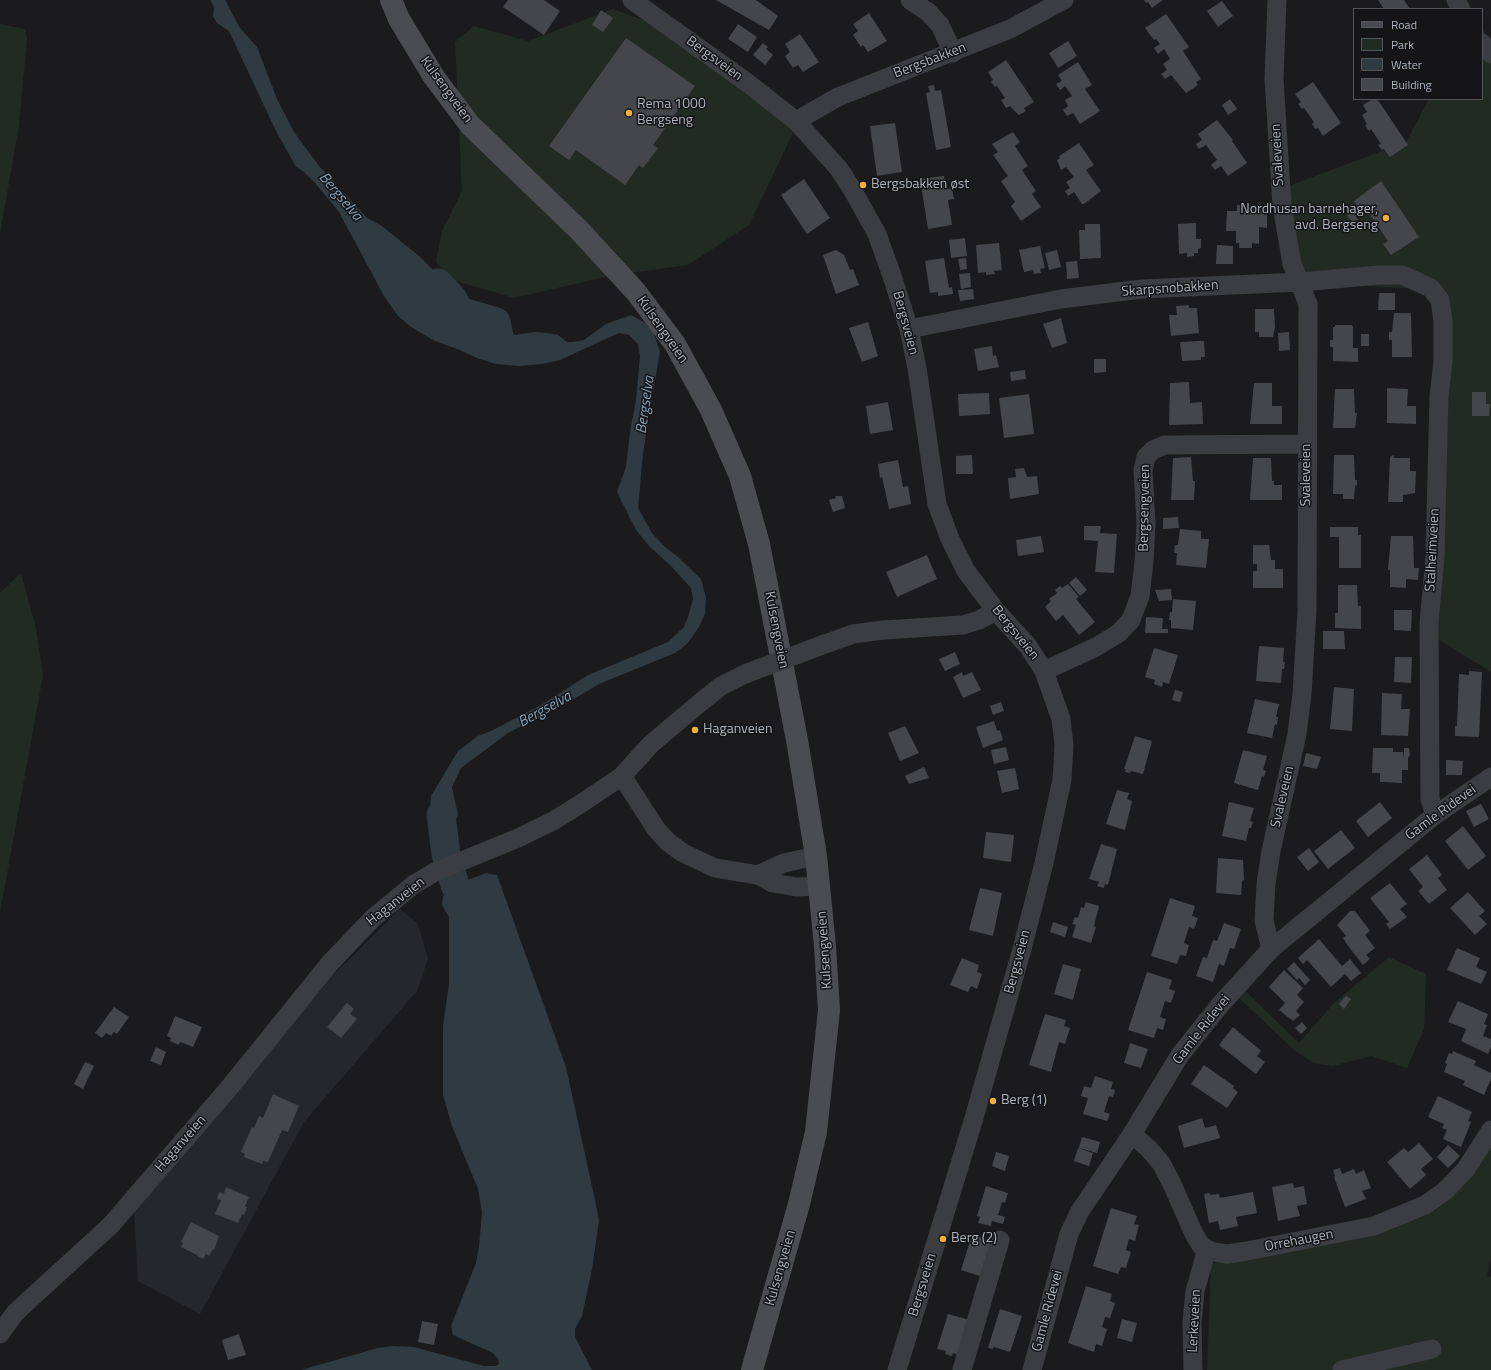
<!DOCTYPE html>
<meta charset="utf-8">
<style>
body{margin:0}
#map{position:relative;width:1491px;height:1370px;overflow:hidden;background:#1b1b1d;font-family:"Titillium Web",sans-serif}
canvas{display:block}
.legend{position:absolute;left:1353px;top:8px;width:130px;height:92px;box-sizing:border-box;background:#151518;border:1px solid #52545a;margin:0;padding:5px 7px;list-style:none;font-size:12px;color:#adb2bc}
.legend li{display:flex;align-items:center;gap:8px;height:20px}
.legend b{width:20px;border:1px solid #52545a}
</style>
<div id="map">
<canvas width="1491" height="1370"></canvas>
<ul class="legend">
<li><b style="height:5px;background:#4a4c52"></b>Road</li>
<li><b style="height:11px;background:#222b23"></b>Park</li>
<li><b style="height:11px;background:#303a41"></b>Water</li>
<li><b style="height:11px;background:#45464a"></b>Building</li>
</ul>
</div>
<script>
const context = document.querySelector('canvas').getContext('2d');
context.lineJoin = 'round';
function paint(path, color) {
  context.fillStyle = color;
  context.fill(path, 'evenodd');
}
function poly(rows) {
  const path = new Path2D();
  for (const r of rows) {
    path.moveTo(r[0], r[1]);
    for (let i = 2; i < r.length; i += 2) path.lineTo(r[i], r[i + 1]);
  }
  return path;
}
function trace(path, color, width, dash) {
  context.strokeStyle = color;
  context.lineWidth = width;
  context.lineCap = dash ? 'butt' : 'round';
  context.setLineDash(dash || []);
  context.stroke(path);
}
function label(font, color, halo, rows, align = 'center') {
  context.font = font + ' "Titillium Web",sans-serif';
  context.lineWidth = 3;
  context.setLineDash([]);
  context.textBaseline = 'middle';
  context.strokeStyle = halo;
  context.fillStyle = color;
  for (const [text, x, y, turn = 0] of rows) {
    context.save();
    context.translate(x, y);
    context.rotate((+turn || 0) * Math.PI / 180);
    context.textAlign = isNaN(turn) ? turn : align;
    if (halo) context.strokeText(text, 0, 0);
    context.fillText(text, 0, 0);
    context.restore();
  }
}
const built = poly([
 [400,909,418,924,428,959,417,991,304,1122,200,1314,138,1281,134,1213,332,976]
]);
const green = poly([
 [613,9,691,38,774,102,793,133,749,225,688,265,609,276,514,298,453,280,436,262,442,231,462,191,455,42,474,26,528,41],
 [0,24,25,29,27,38,19,125,0,234],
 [1482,28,1491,42,1491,672,1438,639,1440,290,1290,282,1283,188,1406,142,1429,99,1482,99],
 [21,573,36,628,43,675,0,913,0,593],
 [1389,957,1426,974,1424,1029,1407,1068,1371,1056,1333,1066,1314,1063,1295,1051,1236,995,1242,988,1299,1043,1334,1003],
 [1491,1120,1491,1259,1487,1276,1491,1277,1491,1370,1207,1370,1211,1264,1422,1214]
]);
const water = poly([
 [210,0,225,0,240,28,257,47,277,99,294,132,319,166,367,218,382,226,419,256,442,279,458,290,463,311,470,316,487,316,505,321,514,335,535,332,547,333,558,335,567,342,573,342,584,340,606,324,631,315,644,322,653,332,660,351,643,453,638,508,652,533,665,547,678,557,701,579,706,598,705,614,699,627,687,644,675,653,599,684,569,702,508,733,461,768,452,787,458,815,450,832,452,852,442,856,439,845,429,825,431,796,458,751,478,736,491,731,541,705,588,675,668,642,684,627,688,617,693,599,691,588,671,566,649,546,636,530,617,492,626,467,630,432,636,400,640,356,638,344,629,335,619,333,560,360,542,364,519,366,496,364,477,358,460,350,435,341,411,327,398,316,384,296,339,212,315,183,303,171,296,167,275,129,229,31,217,23,213,16,214,7],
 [486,873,497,875,566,1067,596,1205,599,1221,592,1269,582,1316,575,1329,575,1337,592,1370,301,1370,378,1348,393,1346,414,1347,484,1366,496,1366,499,1364,498,1359,493,1353,453,1335,451,1326,476,1263,479,1247,482,1212,478,1189,452,1126,443,1095,443,1026,449,984,449,917,442,905,443,896,455,885]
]);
const river = poly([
 [438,283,453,299,459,311,496,322,500,341],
 [441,815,446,854,455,885]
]);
const building = poly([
 [508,0,544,0,560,11,544,35,503,7],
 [716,0,756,0,778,16,769,30],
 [1144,0,1163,0,1152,8,1148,2,1146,3],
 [1378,0,1404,0,1410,9,1384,9],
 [1222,1,1233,16,1218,27,1207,11],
 [601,10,613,18,603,32,592,25],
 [869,13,887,41,868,52,863,45,861,47,853,35,858,31,853,24],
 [1166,14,1189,47,1183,51,1201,79,1196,82,1198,85,1186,93,1171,75,1165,79,1161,74,1167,70,1163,64,1170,59,1164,49,1158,54,1154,48,1160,44,1156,39,1154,40,1145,28],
 [738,24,757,37,748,52,728,39],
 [800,34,819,62,803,72,798,65,793,68,785,56,790,52,785,44],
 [626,38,695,86,653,145,658,148,643,168,639,165,625,185,576,150,569,160,549,146],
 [1068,41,1077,56,1058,68,1049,53],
 [763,43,768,47,766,49,773,55,765,65,753,55],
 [1006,60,1034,102,1024,108,1026,111,1019,115,1010,106,1006,108,1001,100,1005,98,997,86,995,87,991,82,993,80,988,72],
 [1078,62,1092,85,1085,89,1100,111,1080,124,1073,113,1067,116,1063,110,1068,106,1065,100,1072,96,1065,86,1060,90,1056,84,1062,81,1058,75],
 [1313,82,1341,123,1323,136,1318,128,1315,129,1312,124,1314,122,1304,108,1302,109,1298,104,1301,102,1295,94],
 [934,85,935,91,941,90,951,147,936,150,926,93,930,92,928,86],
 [1230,99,1237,109,1228,115,1222,105],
 [1373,99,1376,99,1380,103,1408,145,1390,157,1384,149,1382,150,1378,145,1381,144,1371,129,1369,131,1365,125,1367,124,1362,115,1367,112,1363,105],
 [1217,120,1233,140,1232,141,1247,163,1228,176,1221,166,1215,170,1211,165,1217,160,1206,145,1199,149,1196,144,1202,140,1198,134],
 [895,123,902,172,877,176,870,126],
 [1013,132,1020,142,1015,146,1028,166,1022,170,1036,191,1032,194,1041,207,1021,221,1011,206,1015,202,1001,181,1008,176,993,155,998,152,992,144],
 [1079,143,1094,165,1086,170,1101,191,1084,204,1082,204,1074,192,1068,196,1065,191,1070,188,1066,182,1074,177,1066,167,1061,170,1057,160,1060,158,1059,156],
 [944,176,946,189,952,188,954,199,948,200,952,225,928,229,920,179],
 [804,179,830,218,807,234,781,195],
 [1381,181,1419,237,1391,255,1383,244,1388,241,1366,209,1362,212,1354,201],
 [1237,205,1267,206,1267,228,1259,227,1259,244,1252,243,1252,248,1239,248,1239,243,1236,243,1236,231,1226,231,1227,211,1237,211],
 [1352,210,1358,220,1353,223,1346,214],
 [1196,223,1196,239,1201,239,1201,248,1198,249,1198,253,1194,253,1194,256,1187,257,1187,253,1179,254,1178,224],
 [1085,224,1100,224,1101,258,1080,259,1079,230,1085,230],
 [965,238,967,256,951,258,949,240],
 [999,243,1002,270,994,271,995,274,986,275,986,272,978,273,976,245],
 [1217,245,1233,246,1233,264,1216,264],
 [1040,246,1045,268,1040,269,1041,273,1034,274,1033,270,1024,272,1019,250],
 [836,250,844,255,850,270,853,269,859,285,836,294,823,255],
 [1057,250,1061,267,1049,270,1045,253],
 [944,258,949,288,952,287,953,294,938,296,938,292,930,293,925,261],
 [966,258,967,269,960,270,958,259],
 [1077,261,1079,278,1067,279,1066,262],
 [970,273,971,287,961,289,959,274],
 [973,289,974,299,960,301,958,290],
 [1379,293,1395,293,1395,310,1378,310],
 [1189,305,1189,308,1197,308,1199,333,1171,336,1169,315,1177,315,1176,306],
 [1255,309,1274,309,1275,327,1273,337,1259,337,1259,332,1255,332],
 [1394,313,1411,313,1412,357,1392,357,1392,340,1389,340,1389,332,1392,332],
 [1061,318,1067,343,1052,348,1043,324],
 [868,322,878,356,862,362,849,328],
 [1335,325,1352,325,1353,327,1353,348,1358,348,1358,362,1333,361,1333,347,1330,347,1330,340,1333,340,1333,327,1335,327],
 [1289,332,1290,350,1279,351,1278,333],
 [1361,334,1369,334,1369,346,1361,346],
 [1200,341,1204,341,1205,357,1201,357,1201,360,1182,361,1180,342],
 [992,346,993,356,996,355,999,367,978,371,974,349],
 [1094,359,1106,359,1106,372,1094,373],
 [1025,370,1026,379,1011,381,1010,372],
 [1189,382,1190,403,1202,402,1203,424,1169,425,1170,383],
 [1254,383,1272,383,1272,406,1282,406,1282,424,1250,424],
 [1387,388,1408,389,1407,406,1416,406,1416,424,1387,423],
 [1335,389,1354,389,1355,413,1357,413,1355,428,1333,428],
 [1472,392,1486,392,1486,404,1490,404,1489,416,1472,416],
 [989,393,990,414,959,416,958,394],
 [1029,394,1034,434,1004,438,999,398],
 [888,402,893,430,870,434,866,406],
 [972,455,973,474,956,474,956,456],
 [1334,455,1354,455,1355,480,1357,480,1357,485,1355,486,1354,499,1343,499,1343,494,1333,494],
 [1394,455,1394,458,1410,458,1410,471,1416,471,1415,493,1403,495,1403,502,1388,502,1390,458,1391,456],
 [1191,457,1193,481,1195,481,1194,500,1171,500,1173,458],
 [1253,458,1271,458,1272,481,1274,481,1274,485,1282,485,1282,500,1250,500],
 [898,460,903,487,908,486,911,504,889,509,882,477,880,478,878,464],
 [1024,468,1027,477,1037,476,1039,494,1010,499,1008,478,1016,477,1015,469],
 [835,496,842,496,845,508,833,512,829,500,836,498],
 [1178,517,1179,528,1163,529,1163,518],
 [1084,526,1101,526,1100,533,1117,534,1114,573,1095,572,1098,541,1084,540],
 [1330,527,1358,527,1358,535,1361,535,1361,568,1339,568,1339,537,1330,537],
 [1180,529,1201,531,1201,539,1209,539,1206,568,1176,565,1177,553,1174,553,1175,545,1178,545],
 [1041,536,1044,552,1018,556,1016,540],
 [1391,536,1413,536,1414,568,1419,568,1418,580,1406,579,1406,588,1390,587,1390,570,1388,570],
 [1253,545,1269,545,1271,560,1275,560,1275,569,1283,569,1283,588,1253,588,1253,571,1257,571,1257,564,1253,564],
 [927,555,937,579,897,597,886,572],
 [1076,577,1087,590,1080,596,1069,583],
 [1068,584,1079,597,1076,599,1095,622,1079,635,1063,615,1056,621,1045,607,1051,601,1049,599,1057,593,1055,590,1060,586,1062,588],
 [1338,585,1357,585,1358,606,1361,606,1361,629,1335,628,1335,613,1338,613],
 [1171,589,1172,600,1159,601,1155,590],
 [1173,599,1196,601,1193,630,1171,628,1171,620,1169,620,1170,612,1172,612],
 [1394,610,1412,610,1411,631,1394,630],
 [1146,617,1163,618,1162,629,1168,629,1168,633,1145,633],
 [1323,631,1344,631,1345,649,1323,649],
 [1259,646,1284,648,1283,662,1285,662,1284,669,1282,669,1281,683,1256,681],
 [1154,648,1178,655,1169,684,1163,682,1162,687,1154,684,1155,680,1145,677],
 [955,652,960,664,945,671,939,659],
 [1395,657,1412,657,1411,683,1394,682],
 [1469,671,1482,672,1479,737,1455,736,1455,726,1457,726,1459,674,1469,675],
 [962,672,963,676,972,672,981,690,963,698,953,677],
 [1334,687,1354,689,1352,731,1330,729],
 [1175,690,1183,692,1180,702,1172,700],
 [1382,693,1402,694,1401,709,1410,709,1408,736,1381,735],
 [1255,699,1279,704,1276,717,1278,717,1277,725,1275,724,1272,738,1247,733],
 [1001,702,1004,711,993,715,990,706],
 [994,721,997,731,1000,730,1003,740,983,748,976,727],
 [905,726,919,753,900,761,888,733],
 [1135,736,1152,741,1143,774,1131,771,1130,773,1125,772,1126,769,1124,769],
 [1006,747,1009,760,994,764,991,750],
 [1373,748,1393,748,1393,752,1403,752,1404,758,1404,748,1409,748,1410,755,1408,758,1408,770,1402,770,1402,783,1382,782,1380,782,1380,773,1372,773],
 [1243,750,1267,756,1263,770,1266,771,1264,777,1262,776,1258,790,1234,783],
 [1306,753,1321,757,1317,769,1303,766],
 [1446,760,1463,761,1462,775,1446,775],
 [924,767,929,778,909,784,905,776],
 [1015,768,1019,789,1002,793,997,771],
 [1117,790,1129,793,1127,799,1132,801,1125,830,1106,824],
 [1229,802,1254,808,1250,821,1253,822,1251,828,1249,828,1246,841,1222,836],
 [1380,802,1392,818,1368,837,1356,821],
 [1481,804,1489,819,1474,827,1466,811],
 [1463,826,1486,856,1468,870,1445,841],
 [1341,830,1355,848,1328,869,1314,851],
 [986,832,1014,835,1011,862,983,858],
 [1101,844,1117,849,1108,885,1105,884,1104,888,1097,886,1099,882,1089,879],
 [1309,848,1319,862,1308,871,1297,857],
 [1427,855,1442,875,1438,878,1447,890,1429,904,1418,891,1423,887,1409,869],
 [1218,858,1243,860,1244,880,1242,881,1241,895,1216,893],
 [1390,883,1407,904,1400,909,1407,917,1390,929,1386,924,1389,922,1370,898],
 [980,888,1002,893,993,936,969,930],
 [1468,892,1485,911,1479,916,1487,924,1475,935,1450,908],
 [1170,898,1195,906,1192,916,1198,918,1194,929,1189,927,1184,943,1189,945,1186,956,1180,955,1177,964,1151,956],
 [1086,902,1099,906,1094,926,1096,927,1091,943,1072,937,1076,925,1072,924,1075,917,1078,918,1081,907,1084,908],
 [1350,911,1355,911,1370,931,1365,935,1375,948,1366,955,1370,959,1363,965,1348,946,1343,938,1346,936,1337,925],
 [1053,922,1068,927,1065,937,1050,932],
 [1224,923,1241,929,1234,949,1230,948,1224,966,1219,964,1213,982,1196,976,1203,957,1207,958,1213,940,1217,941],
 [1319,939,1342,966,1350,959,1361,973,1351,981,1345,974,1331,987,1307,960,1303,964,1298,958],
 [1457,948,1480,958,1476,967,1487,972,1481,984,1447,970],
 [962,958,979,965,977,972,982,974,977,989,971,986,968,992,950,985],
 [1294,962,1310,980,1305,985,1299,978,1297,980,1287,969],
 [1063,964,1081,969,1073,1000,1054,994],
 [1284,970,1303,988,1297,995,1304,1002,1296,1011,1300,1015,1293,1021,1279,1010,1285,1003,1269,987],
 [1147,972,1172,980,1169,989,1175,991,1171,1003,1165,1001,1160,1017,1166,1019,1163,1030,1157,1028,1154,1038,1128,1030],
 [1346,996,1351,999,1344,1009,1339,1004],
 [1458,1001,1488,1014,1484,1024,1487,1025,1483,1036,1491,1039,1491,1047,1488,1054,1461,1041,1466,1029,1448,1022],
 [347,1003,354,1009,350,1014,357,1019,341,1038,327,1027],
 [114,1007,129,1017,117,1034,114,1032,111,1036,106,1033,102,1038,95,1033],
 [1045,1014,1066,1020,1064,1026,1070,1028,1065,1044,1059,1042,1051,1072,1029,1065],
 [175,1016,202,1027,193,1047,180,1042,179,1045,170,1041,171,1038,167,1036],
 [1302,1022,1307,1028,1301,1034,1295,1028],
 [1233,1027,1261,1051,1257,1056,1265,1062,1256,1074,1219,1045],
 [1130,1043,1148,1049,1141,1068,1124,1063],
 [156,1047,166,1052,161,1065,150,1061],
 [1453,1051,1476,1061,1474,1065,1491,1073,1491,1079,1484,1095,1463,1085,1465,1081,1444,1072,1447,1064,1445,1063,1449,1053,1452,1054],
 [85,1062,94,1066,83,1089,74,1084],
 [1204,1065,1234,1086,1233,1088,1238,1092,1227,1108,1191,1084],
 [1095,1076,1113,1082,1111,1089,1115,1090,1113,1097,1109,1096,1104,1112,1110,1114,1107,1121,1083,1114,1088,1098,1081,1096,1084,1086,1091,1088],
 [273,1094,299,1106,288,1132,282,1130,268,1162,263,1161,262,1164,244,1157,245,1154,241,1152,252,1127,254,1128,259,1116,263,1118],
 [1438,1096,1472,1112,1468,1121,1471,1122,1461,1147,1443,1139,1447,1130,1442,1128,1444,1124,1428,1117],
 [1202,1118,1205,1128,1216,1125,1220,1138,1184,1148,1178,1126],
 [1082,1137,1100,1142,1097,1153,1079,1148],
 [1419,1143,1433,1159,1421,1169,1426,1175,1410,1189,1387,1162,1404,1148,1408,1152],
 [1448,1145,1460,1156,1448,1168,1437,1157],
 [1078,1148,1093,1153,1089,1166,1074,1161],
 [996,1152,1009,1156,1005,1171,992,1166],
 [1340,1168,1342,1174,1354,1169,1356,1174,1364,1170,1371,1188,1362,1191,1366,1199,1345,1207,1334,1177,1335,1176,1333,1170],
 [1293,1183,1294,1188,1304,1186,1307,1204,1297,1206,1300,1216,1278,1221,1272,1187],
 [986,1186,1008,1193,1005,1203,1002,1202,998,1215,1005,1217,1003,1224,992,1221,991,1226,978,1223,980,1217,977,1216],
 [226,1187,249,1197,245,1206,247,1207,244,1215,242,1214,238,1223,215,1214,221,1200,217,1199,219,1192,224,1194],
 [1253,1192,1257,1213,1236,1217,1238,1226,1220,1230,1218,1221,1209,1223,1204,1194,1210,1193,1210,1195,1219,1194,1220,1198],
 [1111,1208,1137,1216,1134,1224,1139,1225,1135,1241,1129,1239,1126,1250,1131,1252,1126,1268,1121,1267,1118,1274,1093,1266],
 [191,1222,219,1236,214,1250,213,1249,209,1256,206,1254,203,1259,197,1256,199,1251,197,1255,181,1247,183,1243,181,1242],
 [972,1235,994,1241,983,1277,961,1270],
 [1086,1286,1112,1294,1110,1301,1115,1303,1110,1318,1105,1317,1102,1327,1107,1329,1102,1346,1096,1344,1094,1352,1068,1343],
 [1000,1309,1022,1316,1010,1352,994,1347,993,1349,988,1348],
 [948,1314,970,1320,959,1355,953,1353,952,1356,945,1354,946,1351,937,1349],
 [1122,1319,1137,1323,1132,1342,1117,1338],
 [422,1321,438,1324,434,1345,418,1342],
 [239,1334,246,1355,228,1360,222,1340]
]);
const minor = poly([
 [632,0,749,84,796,121,839,169,852,189,877,234,891,273,909,329,917,368,937,504,950,539,966,571,996,611,1028,646,1044,671,1061,719,1064,745,1062,780,1044,863,1022,949,974,1118,897,1370],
 [910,0,928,12,940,25,953,53],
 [1456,0,1461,9],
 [1482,43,1491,54],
 [796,121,838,97,1010,29,1064,0],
 [909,329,1061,299,1142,289,1301,282,1379,275,1402,275,1431,288,1440,300,1443,321,1443,361,1439,396,1435,556,1429,623,1430,799,1435,815],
 [825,644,853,634,883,630,963,625,979,620,996,611],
 [1044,671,1096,647,1119,633,1131,620,1140,596,1144,562,1146,523,1143,470,1146,457,1153,450,1165,445,1307,444],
 [622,776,656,829,668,842,683,853,715,868,758,875],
 [816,856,784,863,758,875,773,883,796,887,820,886],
 [1271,949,1264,920,1266,884,1271,851,1297,734,1302,694,1307,611,1308,304,1292,264,1282,206,1274,79,1277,0],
 [1132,1134,1149,1149,1161,1163,1172,1184,1194,1234,1202,1247,1213,1252,1227,1254,1247,1251,1374,1226,1425,1205,1445,1191,1466,1169,1491,1130],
 [0,1334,15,1313,29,1300,111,1225,229,1088,330,963,373,918,413,885,435,872,518,838,553,821,582,803,622,776,651,744,701,702,721,686,745,674],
 [962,1370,1000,1240],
 [1032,1370,1069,1234,1080,1211,1132,1134,1180,1055,1220,1005,1271,949,1435,815,1491,777],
 [1193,1370,1192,1323,1195,1291,1207,1249],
 [1342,1370,1432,1349]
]);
const secondary = poly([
 [391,0,399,19,434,77,470,125,580,231,636,292,675,344,711,410,740,476,759,544,797,740,816,856,825,946,829,1010,816,1132,799,1204,752,1370]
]);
const minorBridge = poly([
 [745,674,825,644]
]);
const markers = [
 [629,113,4,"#f0b23f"],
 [863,185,4,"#f0b23f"],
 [1386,218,4,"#f0b23f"],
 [695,730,4,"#f0b23f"],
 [993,1101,4,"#f0b23f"],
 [943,1239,4,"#f0b23f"]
];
const streetNames = [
 ["Bergsveien",714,59,36],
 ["Bergsbakken",930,61,-21],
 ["Kulsengveien",446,90,54],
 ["Svaleveien",1278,155,-93],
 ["Skarpsnobakken",1170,289,-4],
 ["Bergsveien",905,323,75],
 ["Kulsengveien",662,330,55],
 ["Svaleveien",1307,475,-90],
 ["Bergsengveien",1145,508,-89],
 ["Stalheimveien",1433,550,-87],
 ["Kulsengveien",776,630,79],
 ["Bergsveien",1015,633,51],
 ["Svaleveien",1283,797,-77],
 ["Gamle Ridevei",1441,813,-36],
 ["Haganveien",396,902,-38],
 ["Kulsengveien",825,950,-94],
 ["Bergsveien",1018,962,-75],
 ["Gamle Ridevei",1202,1030,-52],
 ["Haganveien",181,1144,-49],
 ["Orrehaugen",1299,1241,-11],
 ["Kulsengveien",781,1268,-74],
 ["Bergsveien",923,1285,-73],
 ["Gamle Ridevei",1048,1311,-75],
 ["Lerkeveien",1195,1321,-87]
];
const poiNames = [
 ["Rema 1000",637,105],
 ["Bergseng",637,121],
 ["Bergsbakken øst",871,185],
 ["Nordhusan barnehager,",1378,210,"right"],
 ["avd. Bergseng",1378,226,"right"],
 ["Haganveien",703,730],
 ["Berg (1)",1001,1101],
 ["Berg (2)",951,1239]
];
const waterNames = [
 ["Bergselva",340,197,50],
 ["Bergselva",646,405,-82],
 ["Bergselva",545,710,-29]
];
paint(built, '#26272a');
paint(green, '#222b23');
paint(water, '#303a41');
trace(river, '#303a41', 29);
paint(building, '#45464a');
trace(minor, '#3c3d42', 19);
trace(secondary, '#4a4c52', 22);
trace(minorBridge, '#3c3d42', 19);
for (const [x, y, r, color] of markers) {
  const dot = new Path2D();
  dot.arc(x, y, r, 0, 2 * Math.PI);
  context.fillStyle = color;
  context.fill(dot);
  trace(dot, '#151518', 1.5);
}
label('14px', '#adb2bc', '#151518', streetNames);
label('14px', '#adb2bc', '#151518', poiNames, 'left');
label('italic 15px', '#85a0b6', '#151518', waterNames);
</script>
